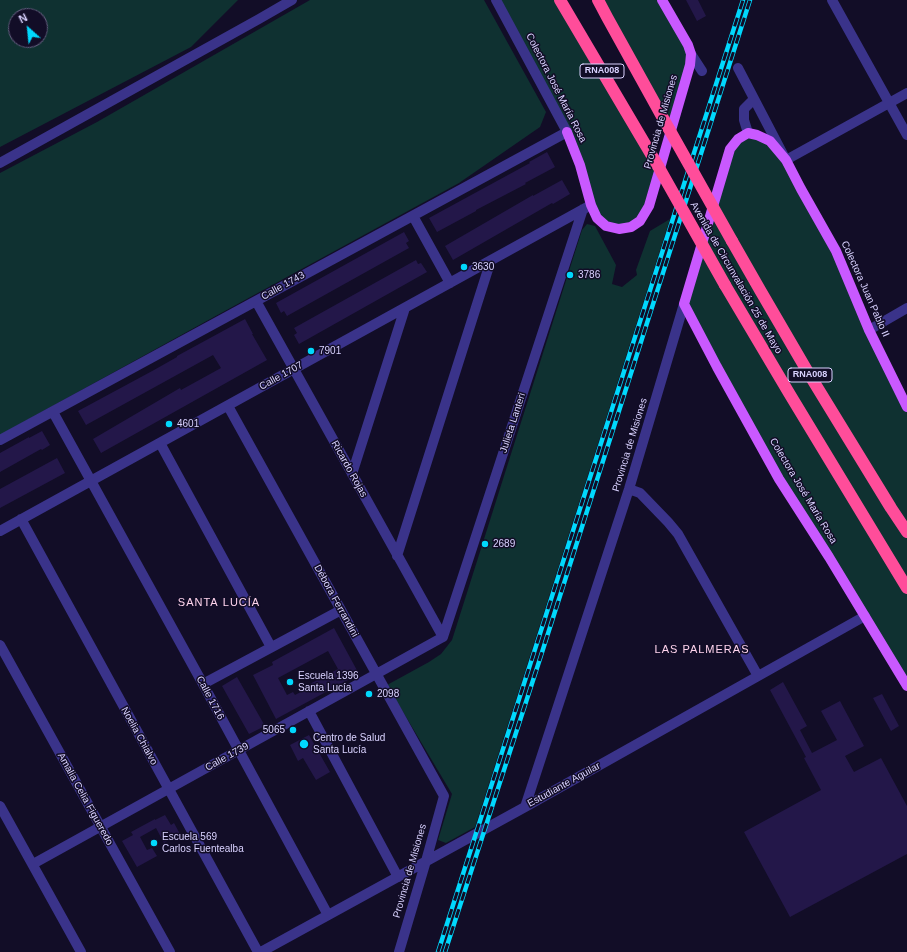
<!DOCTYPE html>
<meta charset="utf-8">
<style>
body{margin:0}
#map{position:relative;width:907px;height:952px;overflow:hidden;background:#120d27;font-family:Arial,sans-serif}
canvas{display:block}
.north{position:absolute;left:8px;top:8px;width:40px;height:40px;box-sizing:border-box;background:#120d27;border:1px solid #625c7d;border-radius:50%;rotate:333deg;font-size:11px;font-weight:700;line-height:16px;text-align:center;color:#d9d2ff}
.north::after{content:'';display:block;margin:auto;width:14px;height:18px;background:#00d8fd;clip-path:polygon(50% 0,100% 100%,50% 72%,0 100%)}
</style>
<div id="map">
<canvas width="907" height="952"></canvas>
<div class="north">N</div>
</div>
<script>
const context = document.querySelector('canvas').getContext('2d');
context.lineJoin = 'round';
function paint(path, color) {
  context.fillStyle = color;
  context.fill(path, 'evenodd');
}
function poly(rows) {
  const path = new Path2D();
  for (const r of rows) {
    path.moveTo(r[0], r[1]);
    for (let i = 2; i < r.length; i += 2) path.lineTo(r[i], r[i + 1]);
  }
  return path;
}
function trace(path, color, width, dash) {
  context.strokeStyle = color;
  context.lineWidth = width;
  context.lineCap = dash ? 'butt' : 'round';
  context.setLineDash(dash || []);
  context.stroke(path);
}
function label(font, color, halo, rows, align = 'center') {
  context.font = font + ' Arial,sans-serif';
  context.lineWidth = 3;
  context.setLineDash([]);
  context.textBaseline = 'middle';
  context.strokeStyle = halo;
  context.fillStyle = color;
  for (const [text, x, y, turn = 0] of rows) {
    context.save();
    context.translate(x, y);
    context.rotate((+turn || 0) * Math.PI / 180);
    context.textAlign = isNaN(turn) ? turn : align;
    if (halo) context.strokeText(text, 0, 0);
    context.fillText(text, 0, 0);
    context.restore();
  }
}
const green = poly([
 [0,0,238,0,191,47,0,147],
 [16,16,40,16,40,40,16,40],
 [310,0,484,0,546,112,540,127,459,183,212,318,0,435,0,173,97,122],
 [496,0,560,0,658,166,640,221,619,229,597,218,580,165],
 [598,0,662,0,691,54,669,129],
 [757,135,786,160,907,407,907,686,829,557,684,304,738,139],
 [670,219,475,827,446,843,438,840,452,794,387,685,429,662,441,654,452,640,582,230,587,224,595,226,616,265,612,284,622,287,637,275,636,270,650,231]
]);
const building = poly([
 [686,0,698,0,706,16,697,21],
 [547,152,555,167,525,183,526,184,476,210,476,211,437,232,429,218,530,163,529,162],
 [562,180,570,194,553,204,552,203,453,260,445,246,533,195,533,196],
 [404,232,409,241,406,243,409,248,287,316,284,311,281,313,276,303],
 [416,260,418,264,421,263,427,272,299,344,294,335,297,333,294,328],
 [245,319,253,334,252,334,267,360,101,453,93,439,180,388,181,390,221,368,213,355,86,425,78,411,154,370,177,357,177,356],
 [42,431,50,445,42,450,41,449,0,472,0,453,20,442,29,437,29,438],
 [57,458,65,473,0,508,0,489],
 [334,628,359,674,276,719,253,675,273,665,272,662],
 [328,651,338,669,308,685,310,687,295,695,293,692,287,695,278,678],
 [237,677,265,726,249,734,222,686],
 [783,682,807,726,800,730,812,753,837,740,821,711,840,701,864,746,845,756,854,772,881,758,907,806,907,854,790,917,744,832,821,790,804,758,806,757,770,690],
 [882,694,899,726,891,731,873,698],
 [309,735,330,772,316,780,303,758,298,761,290,745],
 [165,815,171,825,174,823,180,834,164,843,156,828,140,837,147,850,152,848,157,856,137,867,122,841,133,835,131,832,155,819,155,820]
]);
const minor = poly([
 [832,0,907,135],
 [691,54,702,71],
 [738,68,786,160,907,93],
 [748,133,744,120,744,109,754,99],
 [0,163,259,19,292,0],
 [413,216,450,283],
 [256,301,443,637],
 [869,330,907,308],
 [228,406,444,796,426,861,399,952],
 [53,412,203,684,328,915],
 [0,440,567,132,496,0],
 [160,443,271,647],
 [352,474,405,308],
 [629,489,640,493,668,522,678,534,758,676],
 [21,519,258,952],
 [0,531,591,205],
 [397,556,491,260],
 [443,637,583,209],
 [0,645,170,952],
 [203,684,341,610],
 [309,711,398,877],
 [0,806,81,952],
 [525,807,629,489,684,304],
 [33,864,443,637],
 [261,952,525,807,865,616]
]);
const major = poly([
 [567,132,580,165,591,205,597,218,606,226,619,229,631,227,640,221,649,206,690,65,691,54,688,45,662,0],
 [907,407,869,330,836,251,801,189,786,160,770,141,757,135,748,133,738,139,730,149,684,304,717,367,779,479,829,557,907,686]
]);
const highway = poly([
 [560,0,658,166],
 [598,0,607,17,669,129],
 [732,241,760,290,809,374,891,508,907,532],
 [725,285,789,393,907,588]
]);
const rail = poly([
 [438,952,743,0],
 [445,952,537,668,750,0]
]);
const highwayBridge = poly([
 [669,129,732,241],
 [658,166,725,285]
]);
const markers = [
 [464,267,4,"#00d8fd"],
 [570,275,4,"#00d8fd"],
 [311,351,4,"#00d8fd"],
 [169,424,4,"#00d8fd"],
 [485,544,4,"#00d8fd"],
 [290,682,4,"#00d8fd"],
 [369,694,4,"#00d8fd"],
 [293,730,4,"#00d8fd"],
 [304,744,5,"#00d8fd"],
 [154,843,4,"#00d8fd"]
];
const shields = [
 [602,71,44],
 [810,375,44]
];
const shieldNames = [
 ["RNA008",602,71],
 ["RNA008",810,375]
];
const streetNames = [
 ["Colectora José María Rosa",556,88,63],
 ["Provincia de Misiones",661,122,-74],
 ["Avenida de Circunvalación 25 de Mayo",736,278,60],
 ["Calle 1743",283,286,-29],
 ["Colectora Juan Pablo II",865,289,66],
 ["Calle 1707",281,376,-29],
 ["Julieta Lanteri",513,423,-72],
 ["Provincia de Misiones",630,445,-73],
 ["Ricardo Rojas",349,469,61],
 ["Colectora José María Rosa",803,491,59],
 ["Débora Ferrandini",336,601,61],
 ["Calle 1716",210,698,62],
 ["Noelia Chialvo",139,736,61],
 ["Calle 1739",227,757,-29],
 ["Estudiante Aguilar",564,785,-29],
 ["Amalia Celia Figueredo",85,799,61],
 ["Provincia de Misiones",410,871,-74]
];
const poiNames = [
 ["3630",472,267],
 ["3786",578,275],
 ["7901",319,351],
 ["4601",177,424],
 ["2689",493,544],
 ["Escuela 1396",298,676],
 ["Santa Lucía",298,688],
 ["2098",377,694],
 ["5065",285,730,"right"],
 ["Centro de Salud",313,738],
 ["Santa Lucía",313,750],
 ["Escuela 569",162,837],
 ["Carlos Fuentealba",162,849]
];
const neighbourhoodNames = [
 ["SANTA LUCÍA",219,603],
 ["LAS PALMERAS",702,650]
];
paint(green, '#0f3131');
paint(building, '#231749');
trace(minor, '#3a338a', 10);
trace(major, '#c959ff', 10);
trace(highway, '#ff4d9a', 12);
trace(rail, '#00d8fd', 4.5);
trace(rail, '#120d27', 3, [9]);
trace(highwayBridge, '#ff4d9a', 12);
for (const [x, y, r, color] of markers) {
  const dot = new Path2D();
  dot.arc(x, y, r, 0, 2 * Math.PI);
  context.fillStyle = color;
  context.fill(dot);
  trace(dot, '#120d27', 1.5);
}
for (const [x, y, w] of shields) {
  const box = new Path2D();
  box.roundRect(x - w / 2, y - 7, w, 14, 3);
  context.fillStyle = '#120d27';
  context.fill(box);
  trace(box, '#d9d2ff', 1);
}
label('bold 9px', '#d9d2ff', null, shieldNames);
label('10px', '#d9d2ff', '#120d27', streetNames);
label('10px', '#d9d2ff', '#120d27', poiNames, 'left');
context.letterSpacing = '1px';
label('11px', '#ffd4ed', '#120d27', neighbourhoodNames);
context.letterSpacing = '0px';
</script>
